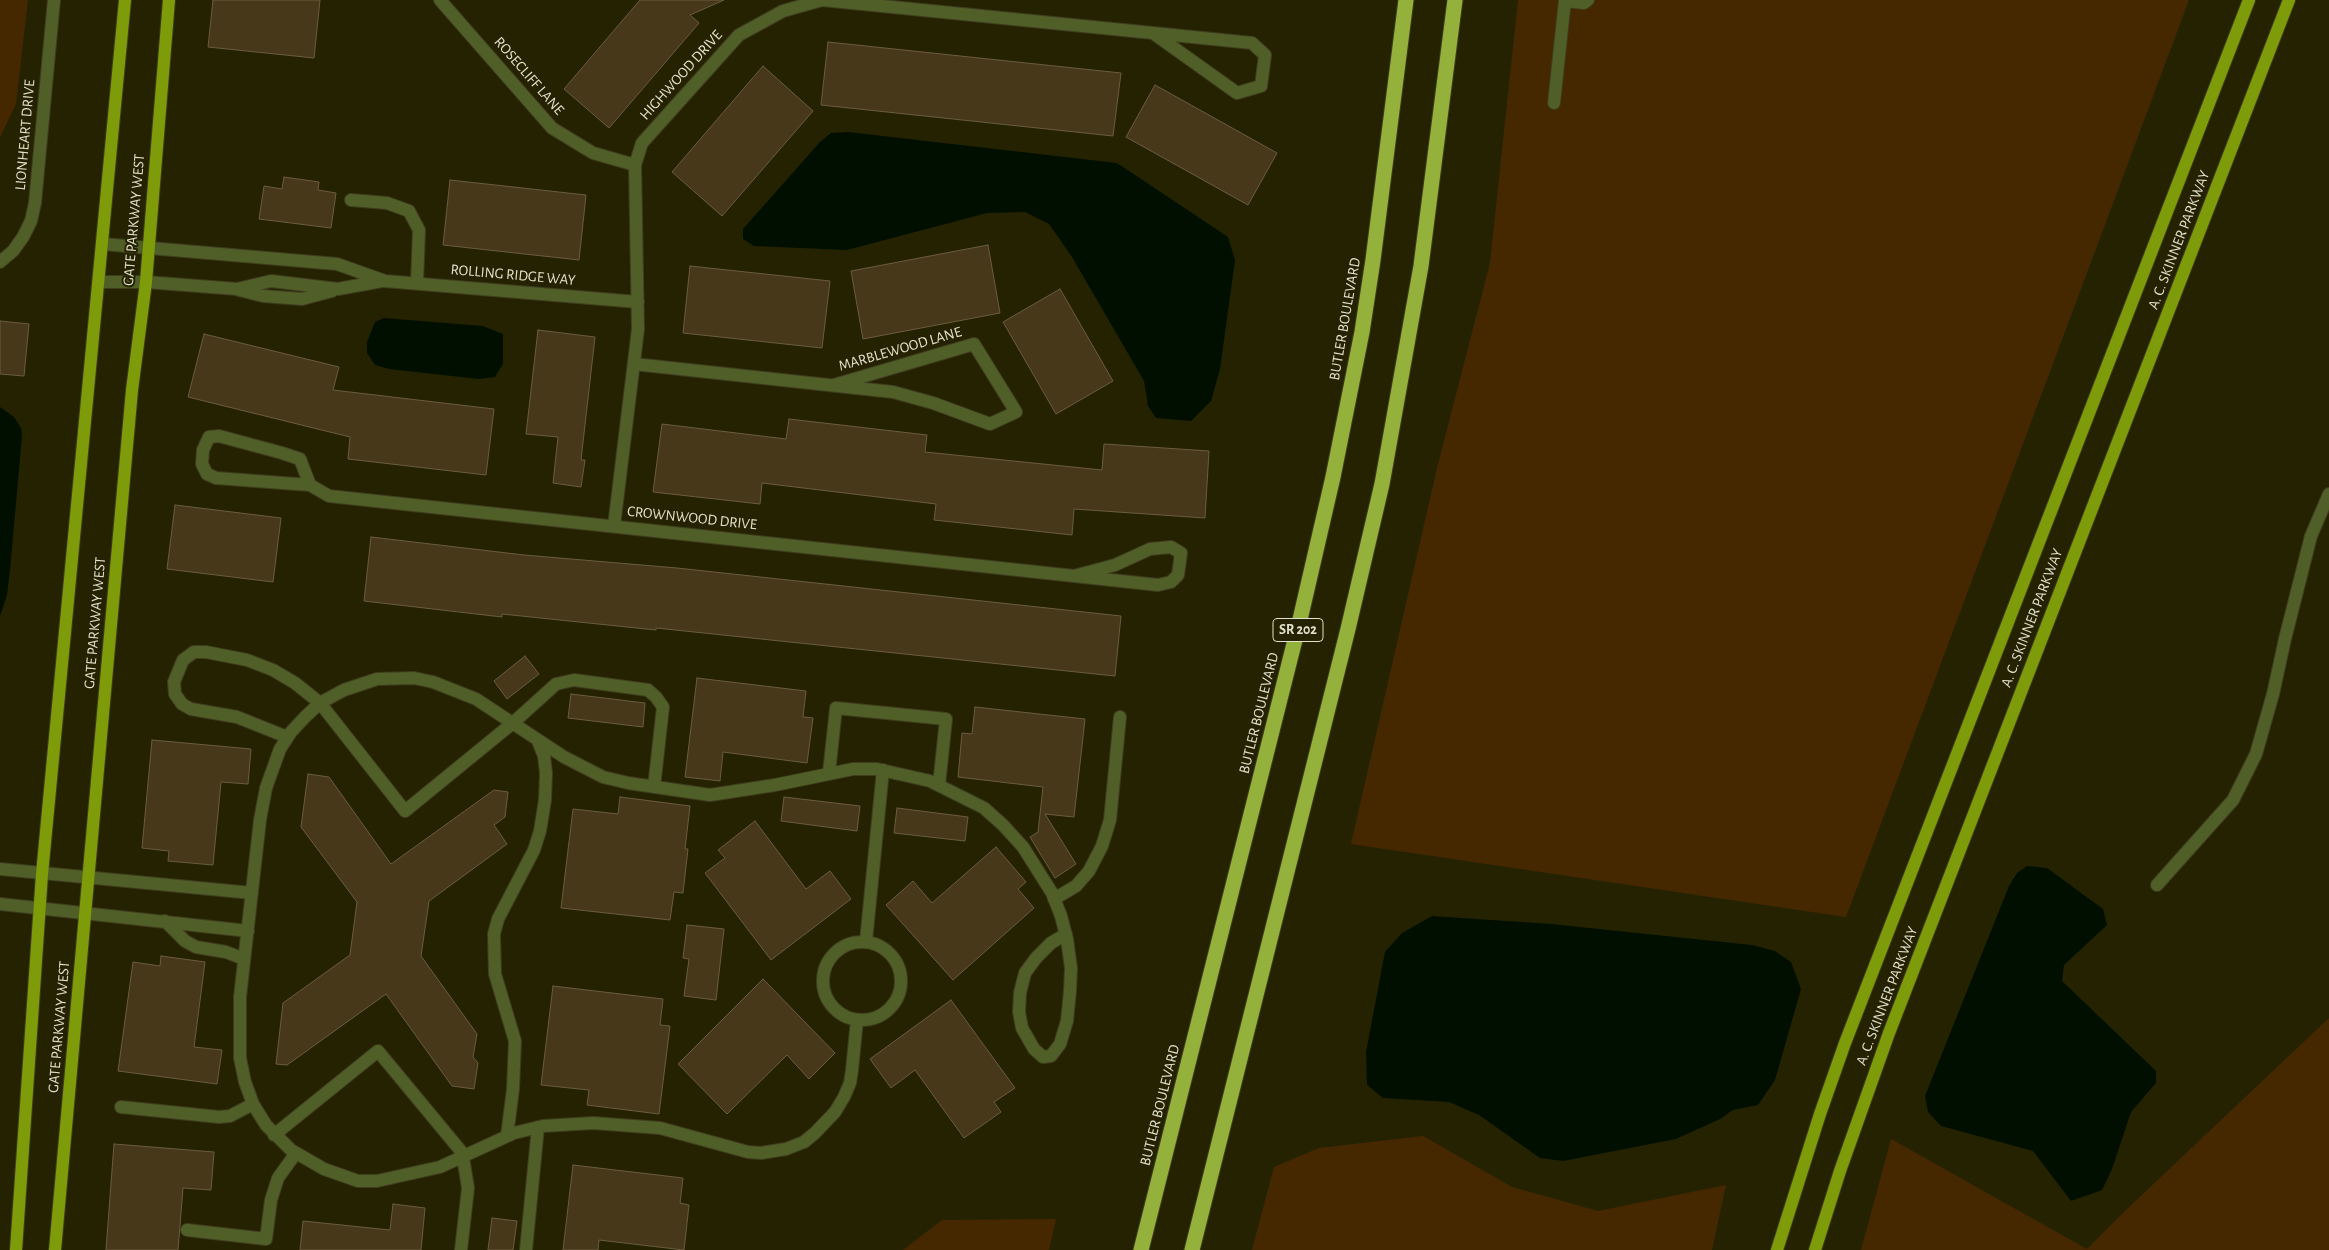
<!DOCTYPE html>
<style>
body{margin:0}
canvas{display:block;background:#252202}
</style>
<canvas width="2329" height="1250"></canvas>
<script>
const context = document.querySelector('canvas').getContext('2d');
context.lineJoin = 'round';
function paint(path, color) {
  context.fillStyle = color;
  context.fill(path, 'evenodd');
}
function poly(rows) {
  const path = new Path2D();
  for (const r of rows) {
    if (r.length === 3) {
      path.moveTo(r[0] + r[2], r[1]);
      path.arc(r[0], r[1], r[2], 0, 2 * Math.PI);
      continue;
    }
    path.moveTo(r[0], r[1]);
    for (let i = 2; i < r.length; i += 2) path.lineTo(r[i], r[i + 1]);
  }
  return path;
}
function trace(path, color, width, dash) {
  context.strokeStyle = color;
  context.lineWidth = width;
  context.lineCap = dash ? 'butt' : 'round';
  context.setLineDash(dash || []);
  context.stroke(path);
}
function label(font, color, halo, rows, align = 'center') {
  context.font = font + ' "Alegreya Sans",sans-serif';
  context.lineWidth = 4;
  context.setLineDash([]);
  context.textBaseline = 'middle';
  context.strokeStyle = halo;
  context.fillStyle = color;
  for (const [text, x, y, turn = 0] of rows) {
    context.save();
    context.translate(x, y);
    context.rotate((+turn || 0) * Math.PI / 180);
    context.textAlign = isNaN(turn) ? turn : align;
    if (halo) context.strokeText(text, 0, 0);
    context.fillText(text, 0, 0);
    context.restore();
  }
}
const green = poly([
 [0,0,28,0,16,104,0,137],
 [1518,0,2189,0,1846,917,1351,844,1437,468,1490,263],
 [2329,1018,2329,1250,1861,1250,1891,1139,2087,1249,2127,1209],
 [1423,1136,1512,1187,1598,1211,1726,1185,1712,1250,1252,1250,1274,1167,1319,1148],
 [1056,1219,1049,1250,903,1250,942,1220]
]);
const water = poly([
 [848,132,1117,163,1228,237,1235,260,1220,369,1211,401,1191,421,1156,418,1148,406,1144,381,1072,257,1049,224,1025,212,987,213,847,250,754,246,743,239,743,229,820,142,831,133],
 [384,318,483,326,503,334,503,364,495,377,479,379,389,369,375,365,367,353,367,342,375,322],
 [0,407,14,417,21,428,22,436,10,570,7,595,0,616],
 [2027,866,2047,868,2103,909,2107,925,2064,965,2062,981,2156,1071,2156,1083,2131,1112,2112,1169,2102,1190,2071,1201,2033,1151,1941,1126,1928,1112,1925,1096,2009,886,2017,873],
 [1432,916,1551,924,1752,945,1775,951,1791,962,1801,989,1775,1080,1758,1105,1733,1110,1720,1119,1676,1139,1563,1161,1540,1158,1479,1115,1449,1102,1383,1098,1367,1085,1366,1052,1385,952,1402,933]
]);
const building = poly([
 [213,0,320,0,314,58,208,47,213,0],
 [640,0,724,0,690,15,699,23,609,128,564,89,640,0],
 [828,42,1121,73,1113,136,821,105,828,42],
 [763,66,813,111,722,216,672,172,763,66],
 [1155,85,1277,153,1248,205,1126,137,1155,85],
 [284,177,319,182,318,190,336,193,331,228,259,219,264,186,282,189,284,177],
 [450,180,586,195,579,260,443,245,450,180],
 [988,245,1000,313,863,339,851,271,988,245],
 [690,266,830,281,822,348,683,333,690,266],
 [1060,289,1113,381,1056,414,1003,322,1060,289],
 [0,321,29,324,24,376,0,374,0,321],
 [538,330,595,337,581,460,585,460,581,487,553,483,558,437,526,434,538,330],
 [204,334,339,367,333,390,494,409,486,475,348,459,350,437,188,397,204,334],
 [789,419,927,435,925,452,1102,470,1104,444,1209,451,1205,518,1074,509,1072,535,934,520,936,504,762,483,760,504,653,492,662,424,786,439,789,419],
 [175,505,281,518,273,582,167,569,175,505],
 [371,537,524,555,677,568,1121,616,1115,676,656,628,656,630,502,614,502,617,364,601,371,537],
 [525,656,539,674,507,699,494,681,525,656],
 [697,678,806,691,803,717,813,718,807,763,723,752,720,781,685,777,697,678],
 [571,694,645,703,643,727,568,718,571,694],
 [975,707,1085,719,1074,817,1045,814,1076,864,1055,878,1030,837,1038,832,1043,787,958,777,962,733,972,734,975,707],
 [152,740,251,749,248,784,221,782,213,865,168,861,169,851,142,848,152,740],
 [308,774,329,777,391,864,494,790,508,792,505,817,494,825,507,844,429,901,421,956,477,1034,473,1057,478,1063,474,1089,452,1086,386,994,287,1065,276,1064,283,1003,350,955,357,902,301,827,308,774],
 [620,797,690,806,685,849,688,849,683,893,674,892,670,920,561,908,573,809,618,814,620,797],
 [784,797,860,806,857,831,781,821,784,797],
 [897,808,968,817,965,841,894,833,897,808],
 [755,821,806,889,830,871,851,899,771,960,705,873,725,858,718,850,755,821],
 [996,847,1026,882,1018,889,1034,908,953,980,886,905,913,881,932,903,996,847],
 [687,925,724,929,716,1000,684,996,689,959,683,958,687,925],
 [161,956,205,962,194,1047,222,1050,217,1084,118,1071,133,962,160,966,161,956],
 [763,979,835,1053,809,1079,787,1055,727,1114,678,1064,763,979],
 [553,986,663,999,660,1025,670,1026,659,1114,587,1105,589,1090,541,1085,553,986],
 [951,1000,1015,1088,994,1102,1001,1112,964,1138,915,1070,891,1088,870,1059,951,1000],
 [114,1144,214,1152,211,1190,183,1188,178,1250,106,1250,114,1144],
 [573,1165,683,1178,680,1203,689,1205,684,1250,599,1240,598,1250,563,1250,573,1165],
 [393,1204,425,1208,421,1250,300,1250,303,1221,390,1230,393,1204],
 [492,1218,517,1221,513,1250,488,1250,492,1218]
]);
const minor = poly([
 [440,0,552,128,593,153,635,165],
 [1565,1,1584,3,1588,0],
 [1554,103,1565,0],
 [351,200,387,203,409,211,419,230,417,283],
 [103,244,337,264,385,281,638,302],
 [0,262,13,251,23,237,31,221,35,203,54,0],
 [99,282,146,282,237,289,271,281,338,289,382,281],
 [239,290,263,296,302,299,332,291],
 [634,364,893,392,933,403,990,424,1016,412,974,344,834,385],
 [310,485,300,459,282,453,219,436,209,437,203,450,202,464,207,474,216,478,310,485,329,496,1074,576,1158,585,1171,582,1178,575,1181,553,1171,547,1150,549,1115,565,1074,576],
 [614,526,638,329,635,165,642,143,739,35,783,11,822,0,1153,33,1252,43,1265,55,1261,86,1237,93,1153,33],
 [287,737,237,717,191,709,182,704,175,694,174,682,183,660,194,652,206,652,247,660,273,670,295,683,320,703,405,811,514,722,556,684,574,680,648,690,656,697,663,707,654,787],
 [829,773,836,708,946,719,939,785],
 [0,869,252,893],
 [2157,885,2233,800,2256,754,2273,694,2285,639,2311,536,2329,494],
 [1054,899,1076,886,1089,871,1102,846,1110,820,1120,717],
 [0,904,248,931],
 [165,921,185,941,196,947,226,952,244,959],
 [866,941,883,770],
 [862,981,39],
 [857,1020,852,1070,850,1083,844,1097,835,1112,815,1133,804,1142,786,1149,761,1153,748,1152,660,1128,593,1123,543,1126,514,1133,440,1167,377,1181,358,1181,324,1169,291,1150,266,1125,253,1104,245,1082,240,1058,240,997,260,820,266,788,280,749,291,732,305,717,320,703,344,690,377,679,414,678,433,682,476,699,564,757,603,777,628,783,710,795,775,785,853,769,877,769,930,781,984,808,1003,825,1023,847,1052,893,1061,916,1067,939,1071,968,1070,991,1067,1021,1060,1044,1051,1056,1043,1057,1034,1049,1022,1028,1019,1012,1020,993,1025,973,1036,958,1051,943,1066,934],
 [121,1107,219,1117,230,1116,253,1104],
 [274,1135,378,1051,465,1156],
 [507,1136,513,1089,515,1041,495,974,494,934,498,919,534,850,540,831,545,800,546,773,544,756,538,741],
 [187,1230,266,1239,271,1200,278,1178,296,1153],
 [461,1250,468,1188,463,1157],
 [526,1250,538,1127]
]);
const major = poly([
 [16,1250,42,874,125,0],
 [55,1250,132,390,146,282,169,0],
 [1777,1250,1820,1114,1845,1043,2249,0],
 [1815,1250,1840,1171,1889,1033,2289,0]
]);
const highway = poly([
 [1141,1250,1299,624,1333,477,1362,332,1373,260,1406,0],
 [1192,1250,1348,629,1382,484,1421,266,1455,0]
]);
const shields = [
 [1298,630,50]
];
const shieldNames = [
 ["SR 202",1298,630]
];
const streetNames = [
 ["HIGHWOOD DRIVE",681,75,-48],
 ["ROSECLIFF LANE",529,76,49],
 ["LIONHEART DRIVE",25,135,-85],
 ["GATE PARKWAY WEST",134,220,-85],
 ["A. C. SKINNER PARKWAY",2179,240,-69],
 ["ROLLING RIDGE WAY",513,275,5],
 ["BUTLER BOULEVARD",1345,319,-80],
 ["MARBLEWOOD LANE",900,349,-16],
 ["CROWNWOOD DRIVE",692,518,6],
 ["A. C. SKINNER PARKWAY",2032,618,-69],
 ["GATE PARKWAY WEST",95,623,-85],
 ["BUTLER BOULEVARD",1259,713,-76],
 ["A. C. SKINNER PARKWAY",1887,996,-69],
 ["GATE PARKWAY WEST",59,1027,-85],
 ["BUTLER BOULEVARD",1160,1105,-76]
];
paint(green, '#452800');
paint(water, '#010f00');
paint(building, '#463819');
trace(building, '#6b5c3d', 1);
trace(minor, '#3f3d1f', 14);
trace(major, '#3f3d1f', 14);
trace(highway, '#3f3d1f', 17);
trace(minor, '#505f27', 12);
trace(major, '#7e9c09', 12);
trace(highway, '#94b13c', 15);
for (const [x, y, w] of shields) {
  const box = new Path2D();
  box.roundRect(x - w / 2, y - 11.5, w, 23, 4);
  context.fillStyle = '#252202';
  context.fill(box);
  trace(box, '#e2e1ce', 1);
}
label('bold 14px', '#e2e1ce', null, shieldNames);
label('15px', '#e2e1ce', '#252202', streetNames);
</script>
